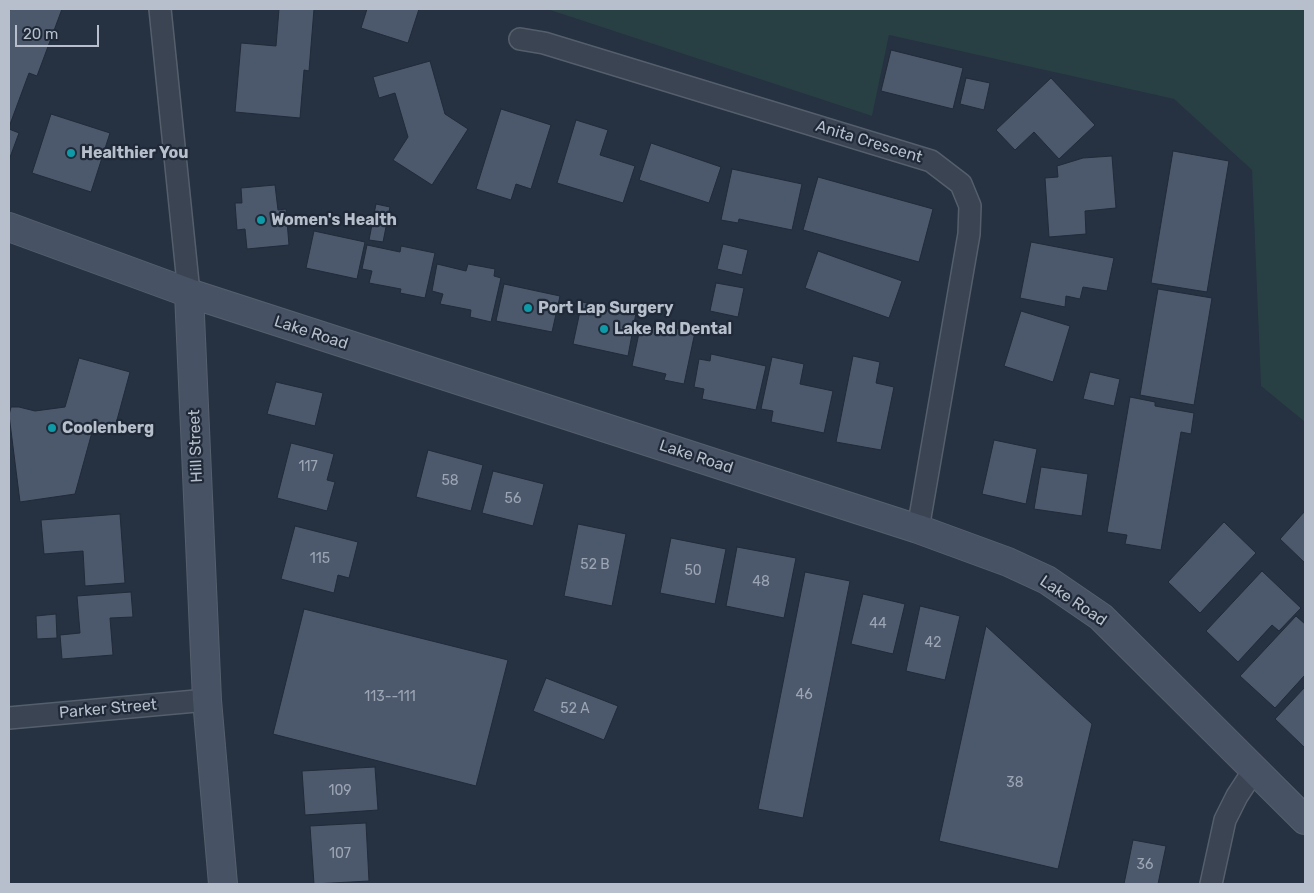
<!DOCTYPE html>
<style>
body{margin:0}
#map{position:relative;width:1314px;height:893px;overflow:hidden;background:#263142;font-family:Rubik,sans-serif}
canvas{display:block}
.frame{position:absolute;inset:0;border:10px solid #b7bfcc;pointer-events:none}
.scale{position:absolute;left:15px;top:25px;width:84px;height:22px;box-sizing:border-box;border:2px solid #b7bfcc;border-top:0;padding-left:6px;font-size:15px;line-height:18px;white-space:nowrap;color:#b7bfcc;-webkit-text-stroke:4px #1f2937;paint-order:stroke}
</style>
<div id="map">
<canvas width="1314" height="893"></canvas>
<div class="frame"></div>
<div class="scale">20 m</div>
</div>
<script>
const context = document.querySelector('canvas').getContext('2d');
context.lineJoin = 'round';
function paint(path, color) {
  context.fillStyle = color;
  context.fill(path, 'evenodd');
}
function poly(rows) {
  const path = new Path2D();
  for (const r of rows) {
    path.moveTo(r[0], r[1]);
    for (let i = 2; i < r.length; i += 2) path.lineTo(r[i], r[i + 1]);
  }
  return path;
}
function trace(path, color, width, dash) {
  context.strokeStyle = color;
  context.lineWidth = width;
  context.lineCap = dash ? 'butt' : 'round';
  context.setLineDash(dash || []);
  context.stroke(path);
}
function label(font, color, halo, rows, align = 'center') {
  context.font = font + ' Rubik,sans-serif';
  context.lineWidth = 4.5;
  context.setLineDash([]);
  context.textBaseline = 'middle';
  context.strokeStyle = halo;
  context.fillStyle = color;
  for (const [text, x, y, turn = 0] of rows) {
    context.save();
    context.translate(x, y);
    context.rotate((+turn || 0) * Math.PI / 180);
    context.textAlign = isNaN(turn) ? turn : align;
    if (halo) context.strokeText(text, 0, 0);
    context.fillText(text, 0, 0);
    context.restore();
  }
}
const green = poly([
 [547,9,1305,9,1305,422,1261,386,1252,170,1174,99,889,35,872,116]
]);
const building = poly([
 [10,9,62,9,37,76,29,73,9,127,9,13,10,9],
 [279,9,314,9,309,71,304,70,300,118,235,112,241,43,276,46,279,9],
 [367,9,419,9,408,43,361,28,367,9],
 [891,50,963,68,953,109,881,91,891,50],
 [430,61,445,114,468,129,432,185,393,160,408,137,395,93,379,98,373,77,430,61],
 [966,78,990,83,984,110,960,104,966,78],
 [1051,78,1095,125,1059,159,1034,132,1015,150,996,130,1051,78],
 [501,109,551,125,531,189,516,184,511,200,476,189,501,109],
 [51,114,110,133,91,192,32,173,51,114],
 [576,120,608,130,600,155,635,166,623,203,557,183,576,120],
 [9,129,19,133,9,160,9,129],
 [651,143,721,167,709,203,639,180,651,143],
 [1173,151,1229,161,1207,292,1151,283,1173,151],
 [1112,156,1116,208,1085,211,1086,234,1049,237,1045,178,1058,177,1057,166,1083,158,1112,156],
 [732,169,802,184,792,230,739,219,738,223,721,220,732,169],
 [818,177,933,209,919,262,803,230,818,177],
 [275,185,278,210,286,209,289,245,247,249,245,229,237,230,235,203,242,203,241,188,275,185],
 [376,204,390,207,383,242,369,240,376,204],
 [314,231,365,242,357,279,306,268,314,231],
 [1031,242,1114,258,1107,291,1083,287,1080,299,1066,296,1065,307,1020,298,1031,242],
 [723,244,748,250,742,275,717,269,723,244],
 [367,245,400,252,401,246,435,253,425,298,400,293,401,289,369,283,372,271,362,269,367,245],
 [818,251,902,281,889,318,805,288,818,251],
 [437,264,466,271,468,264,495,269,494,276,501,278,491,322,470,317,471,310,440,304,443,294,432,291,437,264],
 [716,283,744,288,738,317,710,311,716,283],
 [504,284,560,296,552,332,496,321,504,284],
 [1158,289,1212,298,1194,405,1140,395,1158,289],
 [582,302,636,313,628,356,573,344,582,302],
 [1021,311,1070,326,1053,382,1004,366,1021,311],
 [654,324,695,332,684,384,664,380,666,374,632,366,639,333,651,335,654,324],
 [711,354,766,366,756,410,702,399,704,389,694,387,699,359,710,361,711,354],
 [853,356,880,362,876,383,894,387,881,450,836,442,853,356],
 [772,357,804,364,800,384,833,391,824,433,771,422,773,411,761,409,772,357],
 [79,358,130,372,114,431,94,425,75,494,20,502,9,415,11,407,19,407,35,411,65,407,79,358],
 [1090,372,1120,379,1114,406,1083,399,1090,372],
 [276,382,323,393,315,426,267,414,276,382],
 [1130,397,1155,402,1155,406,1194,413,1191,434,1181,432,1161,550,1125,544,1127,535,1107,532,1130,397],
 [994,440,1037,449,1026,504,982,494,994,440],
 [291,443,334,454,327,480,335,482,327,511,277,498,291,443],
 [428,450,483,465,471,511,416,497,428,450],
 [1041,467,1088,474,1082,516,1034,509,1041,467],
 [493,471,544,484,533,526,482,513,493,471],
 [1305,511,1305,563,1280,539,1305,511],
 [120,514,125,583,85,586,83,551,44,554,41,520,120,514],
 [1224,522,1256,553,1200,613,1168,582,1224,522],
 [578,524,626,534,612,606,564,596,578,524],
 [295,526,358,542,349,578,338,575,334,593,281,579,295,526],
 [671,538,726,549,715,604,660,593,671,538],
 [737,547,796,558,784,618,726,606,737,547],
 [1262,571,1301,608,1279,631,1272,625,1238,662,1206,631,1262,571],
 [805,572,850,581,803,818,758,809,805,572],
 [131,592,133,617,110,618,113,655,62,659,60,635,80,633,77,596,131,592],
 [863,594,905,604,893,654,851,644,863,594],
 [920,606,960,616,945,680,906,671,920,606],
 [304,609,508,660,476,786,273,734,304,609],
 [56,614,57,638,37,639,36,616,56,614],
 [1296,616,1305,624,1305,675,1275,708,1240,676,1296,616],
 [986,626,1092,724,1058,869,939,841,986,626],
 [546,678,618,706,604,740,533,711,546,678],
 [1305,687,1305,748,1275,719,1305,687],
 [375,767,378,810,305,815,302,771,375,767],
 [366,823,369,881,314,884,310,826,366,823],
 [1133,840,1166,846,1158,884,1124,884,1133,840]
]);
const street = poly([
 [160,9,189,293],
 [520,39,544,43,931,161,961,184,970,206,969,234,918,529],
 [9,718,207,700],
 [1211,884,1225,820,1237,796,1254,770]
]);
const secondary = poly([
 [9,227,189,293,918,529,1008,562,1047,580,1101,617,1305,820],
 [189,293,207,700,223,884]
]);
const markers = [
 [71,153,5,"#0f9aa8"],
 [261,220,5,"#0f9aa8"],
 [528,308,5,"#0f9aa8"],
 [604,329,5,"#0f9aa8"],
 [52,428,5,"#0f9aa8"]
];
const numberNames = [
 ["117",308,467],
 ["58",450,481],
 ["56",513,499],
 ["115",320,559],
 ["52 B",595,565],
 ["50",693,571],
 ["48",761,582],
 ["44",878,624],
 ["42",933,643],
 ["46",804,695],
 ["113--111",390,697],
 ["52 A",575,709],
 ["38",1015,783],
 ["109",340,791],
 ["107",340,854],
 ["36",1145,865]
];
const streetNames = [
 ["Anita Crescent",869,142,17],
 ["Lake Road",311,333,18],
 ["Hill Street",196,446,-92],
 ["Lake Road",696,457,18],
 ["Lake Road",1073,601,34],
 ["Parker Street",108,709,-5]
];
const poiNames = [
 ["Healthier You",81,153],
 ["Women's Health",271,220],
 ["Port Lap Surgery",538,308],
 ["Lake Rd Dental",614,329],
 ["Coolenberg",62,428]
];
paint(green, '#283f43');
paint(building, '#4c586b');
trace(building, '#212b39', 1);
trace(street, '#555f6c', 24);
trace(secondary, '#555f6c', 30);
trace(street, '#3a4452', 21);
trace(secondary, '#485265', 28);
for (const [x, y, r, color] of markers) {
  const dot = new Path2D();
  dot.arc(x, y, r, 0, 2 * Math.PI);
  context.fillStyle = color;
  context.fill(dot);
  trace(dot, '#1f2937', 2);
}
label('14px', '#9ca5b4', null, numberNames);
label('16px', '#b7bfcc', '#1f2937', streetNames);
label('bold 16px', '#b7bfcc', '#1f2937', poiNames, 'left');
</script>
